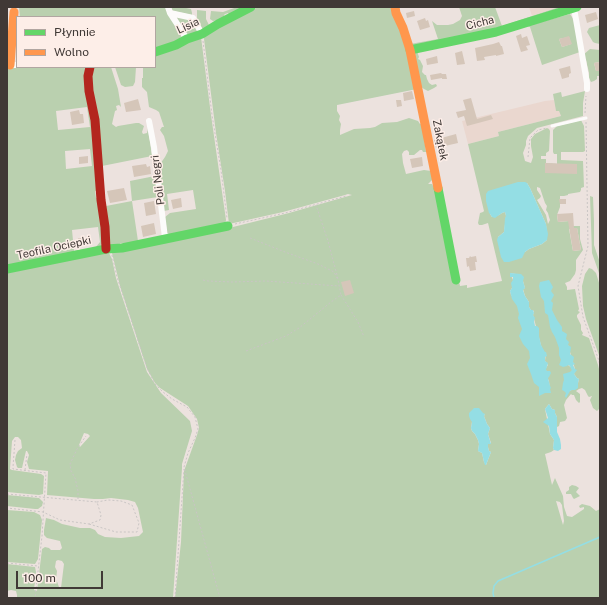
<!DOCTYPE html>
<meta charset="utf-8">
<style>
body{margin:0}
#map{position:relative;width:607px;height:605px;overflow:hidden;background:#ece2de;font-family:"Public Sans",sans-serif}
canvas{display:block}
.frame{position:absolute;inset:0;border:8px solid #403936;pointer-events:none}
.legend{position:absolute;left:16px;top:16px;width:140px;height:52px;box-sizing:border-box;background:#fdeee8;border:1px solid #b1a6a1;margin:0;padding:5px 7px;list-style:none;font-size:12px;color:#403936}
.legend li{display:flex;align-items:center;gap:8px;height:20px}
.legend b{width:20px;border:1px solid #b1a6a1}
.scale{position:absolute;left:16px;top:571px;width:87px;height:18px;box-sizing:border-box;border:2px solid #403936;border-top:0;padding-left:5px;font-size:12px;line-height:14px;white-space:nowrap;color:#403936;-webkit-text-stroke:3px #fdeee8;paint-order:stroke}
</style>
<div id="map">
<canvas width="607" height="605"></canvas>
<div class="frame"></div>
<ul class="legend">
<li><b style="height:5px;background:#63d668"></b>Płynnie</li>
<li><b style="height:5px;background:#ff974d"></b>Wolno</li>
</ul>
<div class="scale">100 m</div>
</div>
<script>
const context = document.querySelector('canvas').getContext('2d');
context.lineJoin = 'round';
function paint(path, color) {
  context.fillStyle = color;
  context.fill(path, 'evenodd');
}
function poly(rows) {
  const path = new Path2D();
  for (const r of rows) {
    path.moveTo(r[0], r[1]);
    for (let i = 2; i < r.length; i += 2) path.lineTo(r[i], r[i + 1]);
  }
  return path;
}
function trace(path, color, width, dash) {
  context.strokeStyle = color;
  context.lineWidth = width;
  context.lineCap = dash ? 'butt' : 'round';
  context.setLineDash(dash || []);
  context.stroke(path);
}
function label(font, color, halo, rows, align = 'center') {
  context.font = font + ' "Public Sans",sans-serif';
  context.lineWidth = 3;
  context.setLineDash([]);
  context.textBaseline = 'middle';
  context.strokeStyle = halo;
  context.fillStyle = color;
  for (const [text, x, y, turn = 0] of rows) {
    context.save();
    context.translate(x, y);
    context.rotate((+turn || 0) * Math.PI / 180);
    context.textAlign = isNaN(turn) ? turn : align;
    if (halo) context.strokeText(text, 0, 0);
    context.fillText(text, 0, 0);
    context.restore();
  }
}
const built = poly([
 [529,7,559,7,532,16],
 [554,100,556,110,559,111,561,116,498,132,499,136,468,144,462,121,545,101]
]);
const green = poly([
 [19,7,166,7,181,36,179,41,155,50,155,17,20,17],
 [171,7,181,7,191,9,192,13,192,15,173,11],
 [237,7,243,7,230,16,228,13,225,14,224,15,225,17,219,20,213,21,210,19,211,11,223,12],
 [258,7,393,7,413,56,417,51,419,57,418,59,420,60,423,66,422,72,425,75,426,75,427,79,429,83,432,85,436,84,437,86,434,88,428,91,424,89,420,86,417,89,337,105,337,111,340,116,339,120,341,124,340,130,340,135,354,129,370,128,375,127,382,123,397,122,409,118,418,121,420,124,422,123,426,152,423,152,422,150,420,150,414,155,409,155,409,152,407,150,404,151,402,154,403,163,406,174,424,170,431,171,433,179,428,184,432,184,433,186,448,228,460,286,467,285,467,288,502,281,488,223,482,225,479,225,478,223,480,213,483,212,484,211,468,144,499,136,498,132,561,116,559,111,556,111,553,94,561,92,562,97,585,91,583,103,583,116,537,128,528,136,526,141,526,145,523,153,525,161,531,163,533,157,531,146,531,139,535,134,547,128,549,129,550,131,549,151,546,153,546,156,541,156,541,159,546,159,546,163,557,164,557,154,554,154,553,152,553,130,557,126,581,120,584,126,585,151,583,152,561,152,561,160,583,161,584,187,581,188,581,190,580,192,568,194,568,195,564,196,560,196,560,207,557,215,558,222,569,221,569,226,580,226,580,239,583,250,576,260,576,270,575,274,570,281,565,283,567,287,567,290,575,289,579,309,578,311,580,312,577,315,577,317,581,325,581,330,583,333,582,335,589,338,598,365,600,373,600,408,597,411,593,408,590,400,592,396,589,397,588,396,585,390,582,388,579,389,576,391,580,394,580,402,579,403,576,400,574,395,572,395,571,394,566,400,564,405,567,418,565,421,560,422,559,426,557,427,557,432,557,417,555,413,555,410,552,409,549,404,545,409,550,434,554,440,553,448,554,450,551,452,545,454,552,485,555,478,563,496,564,507,567,516,572,517,584,509,584,507,580,508,579,506,582,504,590,506,596,511,600,509,600,598,175,598,181,542,184,471,197,435,199,428,197,419,188,406,160,388,155,383,147,369,120,286,112,253,114,250,229,228,289,213,352,195,348,194,345,195,283,212,229,224,225,191,216,133,204,39,205,34],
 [527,183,530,188,546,224,547,240,542,244,529,249,525,252,498,237,504,232,506,216,505,212,502,213,499,215,492,217,490,214],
 [537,187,540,188,545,203,547,206,546,210,548,213,549,217,550,220,548,224,546,215,537,200,540,198,541,196,537,190],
 [577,228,581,250,573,251,569,229],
 [510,273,516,274,523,281,525,288,523,289,525,296,529,302,529,307,531,310,533,310,534,312,533,315,542,349,544,352,546,352,545,361,548,365,546,368,546,370,548,379,549,381,550,393,544,393,518,304,511,295,510,291,512,288,513,280],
 [558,338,568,345,575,369,574,374,577,378,579,379,578,383,578,385,570,391,571,372,573,369,568,365],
 [485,414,484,416,487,424,490,428,488,434,491,443,488,444,488,447,489,451,491,452,486,465,484,462,482,453,478,451,479,444,478,440,475,434,472,431,471,428,472,422],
 [556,501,560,502,562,505,564,521,563,525],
 [459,7,495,7,502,26,559,7,572,7,542,16,417,48,410,44,438,39,432,21,437,25,448,25,453,24,460,20,462,16],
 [197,10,206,11,206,19,209,25,202,30,197,19],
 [570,14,574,20,580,52,542,65,530,27,527,26],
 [569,37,571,44,562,47,559,39],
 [176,16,190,19,196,25,198,31,188,36,185,33],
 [600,25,600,44,595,43,593,42,587,32,589,28],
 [201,37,211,115,226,220,225,224,171,235,167,233,165,217,170,213,196,209,193,190,167,194,169,210,164,211,158,167,165,157,168,151,164,136,160,130,162,127,164,127,159,112,156,110,149,107,147,92,142,87,142,78,143,78,143,67,155,67,155,54],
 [590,49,600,50,600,62,594,63,596,71,600,71,600,76,597,76,597,79,594,81,591,82,589,78,589,73,586,60,584,58,583,55],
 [7,67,88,67,98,190,95,191,96,198,99,198,103,242,100,247,7,267],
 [87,107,90,127,58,130,56,111],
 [90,149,92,166,66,169,65,151],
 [98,227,100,242,95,248,74,251,72,230],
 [91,67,111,67,118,89,121,107,119,105,116,106,117,110,115,111,112,124,116,127,118,126,136,123,139,123,144,126,142,132,143,134,147,133,148,128,152,156,102,166,94,103],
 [115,67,136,67,135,82,133,86,125,87,121,85],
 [155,176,158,197,132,201,138,241,128,244,121,243,119,245,109,246,106,206,132,201,130,181],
 [590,196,593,197,594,221,594,245,600,263,600,276,592,253],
 [106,252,109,253,112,259,116,278,147,372,161,393,190,421,192,431,182,464,182,468,173,598,17,598,17,595,16,591,11,590,7,591,7,564,35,567,36,572,34,590,37,591,42,549,45,547,49,548,51,550,60,550,62,548,60,541,47,538,44,535,44,530,46,518,54,520,62,524,80,528,90,528,95,530,98,534,105,537,121,538,139,536,143,532,138,508,135,502,128,500,111,498,103,499,94,499,47,495,48,471,29,469,27,462,29,455,27,451,26,451,25,455,22,468,18,468,17,467,15,460,16,455,18,451,22,448,21,440,18,437,15,437,12,441,10,469,12,470,41,474,44,476,43,494,39,495,7,492,7,271],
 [84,433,88,434,90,436,80,447,79,445],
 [58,560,62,561,64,564,61,588,60,589,59,587,56,579,57,571,55,567,56,561],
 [589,268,592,269,596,273,600,286,600,358,586,319,583,306,582,286,585,274],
 [572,485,576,486,579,488,576,492,580,496,574,499,573,498,571,494,566,494,566,492,569,490,569,487],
 [7,495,39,498,43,502,42,506,38,509,35,509,7,506],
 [7,510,34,512,40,515,42,520,38,559,35,564,7,562]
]);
const water = poly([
 [518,182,525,182,527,183,530,188,546,224,548,234,547,240,542,244,529,249,525,252,522,258,509,262,504,262,501,257,497,240,498,237,504,232,505,218,506,216,505,212,502,213,495,218,492,217,490,214,489,213,486,201,486,194,488,191],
 [510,273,521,274,524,277,523,281,525,288,523,290,525,296,529,302,529,307,531,310,533,310,534,313,533,315,535,318,534,321,535,326,537,326,539,328,539,336,541,345,545,352,546,352,547,356,545,357,545,361,548,363,546,370,547,371,550,371,551,373,549,377,548,378,550,386,551,388,550,389,551,393,545,393,539,396,539,387,534,383,531,374,527,364,530,358,529,351,523,344,519,336,522,329,518,318,519,314,517,306,512,299,510,291,512,288,511,283,513,280,513,277,510,277],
 [549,280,553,287,551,291,554,295,551,301,553,303,552,310,557,320,562,327,562,331,567,334,566,339,569,342,568,345,571,347,570,354,574,357,573,362,575,364,573,365,575,369,577,370,574,374,577,378,579,379,578,383,578,388,575,390,572,390,570,391,566,398,565,396,566,393,564,391,562,390,563,383,564,380,563,374,570,372,572,370,571,369,570,366,568,365,567,366,563,367,559,365,561,360,559,355,559,348,555,337,552,332,550,327,548,315,545,313,544,301,541,297,539,286,540,282],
 [549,404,552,409,555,410,555,413,557,417,557,432,560,439,561,445,561,449,558,451,554,450,553,448,554,440,550,434,549,426,543,422,548,418,545,409],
 [474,408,479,408,483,413,485,414,484,416,487,424,490,428,488,434,491,444,488,444,488,447,489,451,491,452,486,465,485,465,484,462,482,453,478,451,479,444,478,440,475,434,472,431,471,428,472,422,470,419,469,416,469,413]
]);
const stream = poly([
 [494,598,493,593,494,586,498,581,600,537]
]);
const building = poly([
 [414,11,415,16,407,18,406,13],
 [596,12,598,19,587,23,585,15],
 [425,18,426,21,428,20,430,27,420,30,417,21],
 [521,34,522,38,527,36,530,45,526,46,528,50,521,52,516,36],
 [569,36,572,44,562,47,559,39],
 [499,42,501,46,502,46,504,54,496,56,496,55,484,57,485,60,477,61,475,48,493,44],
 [462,51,465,64,457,65,455,53],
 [437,56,438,63,427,65,426,59],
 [600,62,600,71,596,71,594,63],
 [570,66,571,73,569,74,569,77,562,79,559,69],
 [441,73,442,74,446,74,447,79,442,79,442,78,431,80,430,75],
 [412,91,414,99,404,101,403,93],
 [471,98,477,119,491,115,493,119,467,126,464,116,458,118,456,112,466,110,463,100],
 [138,99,141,110,126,112,124,103],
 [396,100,401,100,402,106,397,107],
 [79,110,80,114,83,114,84,123,72,125,70,112],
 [456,134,458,143,436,148,434,140],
 [88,156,88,163,79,164,79,157],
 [422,157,423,166,412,168,410,159],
 [545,163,577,164,577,174,545,173],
 [146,164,147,167,150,166,151,174,134,177,132,166],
 [124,188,127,200,110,203,107,191],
 [181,198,182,207,173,209,171,200],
 [559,199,566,199,566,204,560,204],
 [154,201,156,214,146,216,144,203],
 [573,213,574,228,577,228,581,250,573,251,568,221,558,222,557,214],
 [154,223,156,234,143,237,141,226],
 [78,238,88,238,88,245,79,245],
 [470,256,471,257,476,256,477,262,475,262,476,270,470,271,469,266,467,267,466,258,469,258],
 [350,280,354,293,345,296,341,282]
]);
const path = poly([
 [203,41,212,115,221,170,227,218],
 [585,113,586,96],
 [586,122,588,246,578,286,583,317,598,358,600,365],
 [528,157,530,138,538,130,547,128],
 [235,224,285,213,346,196],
 [250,238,285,252,318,264,334,272,337,278],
 [112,255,117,277,147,368,155,384,163,392,172,399,187,407,195,417,198,429,195,438,188,453,184,467,220,598],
 [203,280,208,281,232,282,266,281,339,286],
 [341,295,358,322,364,337],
 [246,351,286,336,299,328,331,302,341,295,337,275,328,241,316,205],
 [15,440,13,467,13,469,46,473,42,536,35,598],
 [25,470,27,454],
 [7,494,97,502,101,515,100,520,89,524,60,520,43,512,7,508],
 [78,499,78,491,75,478,71,471,70,464,78,447,86,436],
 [89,524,116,532,137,532,139,523,132,505,121,501,108,500,97,502],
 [7,563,38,566],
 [175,598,184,469]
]);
const lane = poly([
 [552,126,586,118]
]);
const street = poly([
 [168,7,170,13,187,39],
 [574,8,587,83,587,89],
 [170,13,193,18,202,34],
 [7,65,17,65],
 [149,121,154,147,165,238]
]);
const fast = poly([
 [410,50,496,32,577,7],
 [155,52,176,45,187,39,202,34,218,24,251,7],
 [438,188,456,280],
 [7,269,106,249,122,248,228,226]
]);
const slow = poly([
 [395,7,396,13,403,28,410,50,438,188],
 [10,65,14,12]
]);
const jam = poly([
 [90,67,88,76,89,91,95,120,101,200,105,227,106,249]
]);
const streetNames = [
 ["Cicha",480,23,-14],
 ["Lisia",188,26,-25],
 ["Zakątek",440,140,79],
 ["Poli Negri",158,180,-97],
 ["Teofila Ociepki",54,248,-12]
];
paint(built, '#ead7cf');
paint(green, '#bad0af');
paint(water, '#94dee4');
trace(stream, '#94dee4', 1.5);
paint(building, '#d5c6b9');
trace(path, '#c9c5c4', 1, [2, 2]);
trace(lane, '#fcfbfa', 3);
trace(street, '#fcfbfa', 6);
trace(fast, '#63d668', 9);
trace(slow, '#ff974d', 9);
trace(jam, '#b3261e', 9);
label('11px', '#403936', '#fdeee8', streetNames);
</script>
